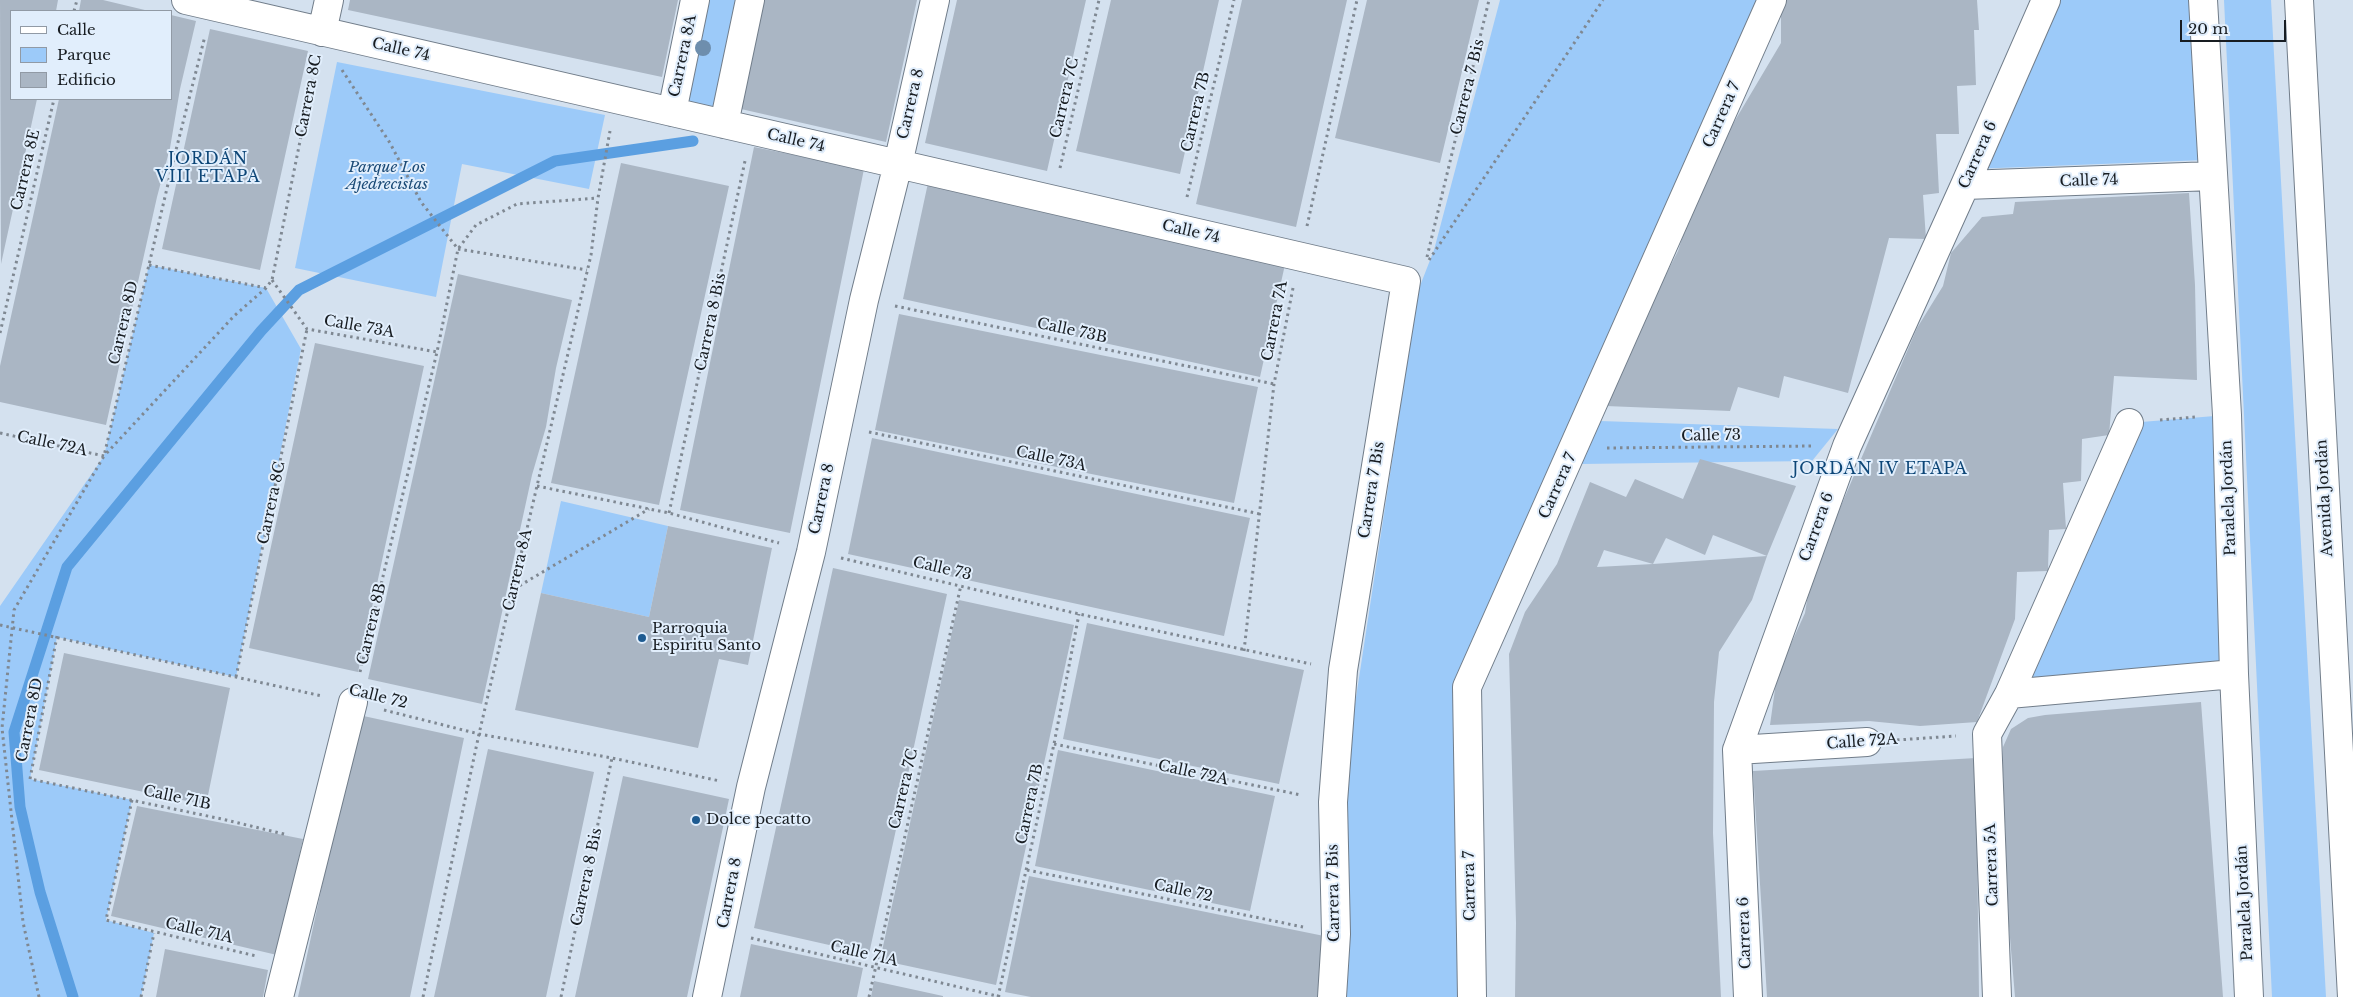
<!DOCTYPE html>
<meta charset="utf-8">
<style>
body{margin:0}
#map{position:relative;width:2353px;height:997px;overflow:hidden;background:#d4e1ef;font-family:"Libre Baskerville",serif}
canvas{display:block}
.legend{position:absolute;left:10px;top:10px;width:162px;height:90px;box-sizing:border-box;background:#e1eefc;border:1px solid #919aa5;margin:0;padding:6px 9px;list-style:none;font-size:15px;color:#181d22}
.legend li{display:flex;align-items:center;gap:10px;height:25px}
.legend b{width:25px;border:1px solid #919aa5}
.scale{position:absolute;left:2180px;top:20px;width:106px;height:22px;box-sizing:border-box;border:2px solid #181d22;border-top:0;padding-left:6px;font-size:15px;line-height:18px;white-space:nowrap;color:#181d22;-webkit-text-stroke:4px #e1eefc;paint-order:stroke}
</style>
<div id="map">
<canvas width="2353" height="997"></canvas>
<ul class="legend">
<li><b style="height:6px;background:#fff"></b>Calle</li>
<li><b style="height:14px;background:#9ccaf9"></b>Parque</li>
<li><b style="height:14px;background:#aab6c4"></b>Edificio</li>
</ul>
<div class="scale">20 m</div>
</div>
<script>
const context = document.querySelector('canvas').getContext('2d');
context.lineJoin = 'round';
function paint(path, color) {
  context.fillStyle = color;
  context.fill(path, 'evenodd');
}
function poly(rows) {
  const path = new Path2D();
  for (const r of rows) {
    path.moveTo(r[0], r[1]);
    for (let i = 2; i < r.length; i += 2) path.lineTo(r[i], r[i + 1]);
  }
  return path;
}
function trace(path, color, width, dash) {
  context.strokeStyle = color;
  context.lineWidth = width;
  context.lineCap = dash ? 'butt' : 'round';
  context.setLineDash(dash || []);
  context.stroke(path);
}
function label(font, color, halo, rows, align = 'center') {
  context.font = font + ' "Libre Baskerville",serif';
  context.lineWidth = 4;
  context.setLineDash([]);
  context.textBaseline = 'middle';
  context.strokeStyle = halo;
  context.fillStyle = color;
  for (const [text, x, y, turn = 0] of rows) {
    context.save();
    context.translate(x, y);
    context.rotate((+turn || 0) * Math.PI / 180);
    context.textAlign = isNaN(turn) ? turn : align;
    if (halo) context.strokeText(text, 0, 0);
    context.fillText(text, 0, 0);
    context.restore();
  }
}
const green = poly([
 [695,0,750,0,724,124,672,112],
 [1500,0,1765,0,1461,687,1464,997,1341,997,1350,737,1418,291,1434,250],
 [2042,0,2193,0,2205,160,1972,169],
 [2224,0,2271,0,2326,997,2272,997],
 [337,62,605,115,589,189,462,164,436,297,295,268],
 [149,265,266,288,301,349,236,677,57,637,30,779,132,800,106,920,154,933,141,997,0,997,0,606,104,456],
 [2227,415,2234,674,2009,694,2129,423],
 [1600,421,1838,429,1812,461,1580,464],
 [561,501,668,526,649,617,541,593]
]);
const stream = poly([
 [73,997,40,892,20,807,14,732,67,567,261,331,299,290,555,161,693,141]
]);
const building = poly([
 [0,0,58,0,56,11,11,11,11,99,37,99,1,264],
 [81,0,103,0,149,11,79,11],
 [350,0,678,0,662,77,348,10],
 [763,0,917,0,886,142,741,109],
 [957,0,1086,0,1047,171,925,143],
 [1111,0,1219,0,1180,174,1076,151],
 [1242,0,1347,0,1296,227,1196,204],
 [1367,0,1479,0,1440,163,1335,138],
 [1781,0,1977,0,1979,30,1974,30,1976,85,1957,86,1959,134,1936,134,1939,193,1923,195,1926,239,1889,238,1848,393,1784,376,1779,398,1738,387,1730,411,1606,406,1653,300,1678,251,1692,208,1721,144,1781,43],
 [171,15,196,21,180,89,170,148,157,197,106,425,0,402,0,366,59,99,171,99],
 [210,29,308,51,260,270,162,249],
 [754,147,864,169,790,533,680,510],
 [621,163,729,186,659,505,551,483],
 [928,183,1286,260,1260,377,903,299],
 [2189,193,2195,285,2197,380,2114,376,2109,435,2082,439,2081,481,2063,483,2066,529,2049,530,2048,571,2017,572,2015,619,1977,722,1920,726,1869,721,1770,725,1777,675,1805,613,1811,576,1917,328,1943,286,1951,253,1982,217,2013,214,2015,202],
 [458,274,572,300,556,368,546,427,532,475,482,704,368,679],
 [899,314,1258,387,1234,503,875,430],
 [315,343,424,366,358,672,249,648],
 [872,438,1250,518,1224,636,848,554],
 [1700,459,1796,486,1767,556,1713,535,1705,555,1666,538,1653,564,1767,556,1752,600,1719,652,1714,702,1713,833,1721,997,1515,997,1516,923,1509,654,1525,612,1557,564,1590,482,1626,497,1635,479,1683,499],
 [1604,550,1653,564,1597,567],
 [668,526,772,548,748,665,719,659,698,748,515,710,541,593,649,617],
 [833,568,947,594,869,954,754,928],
 [959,600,1074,625,996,985,880,960],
 [1087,623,1304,670,1279,784,1063,739],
 [64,653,230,688,206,805,39,770],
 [2201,702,2223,997,2015,997,2009,926,2003,769,2003,747,2011,729,2028,718,2045,715],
 [359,715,464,738,410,997,298,997],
 [488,749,594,772,546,997,434,997],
 [1058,750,1275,796,1250,911,1035,866],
 [1976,758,1979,997,1767,997,1753,771],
 [623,776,729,799,687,997,575,997],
 [137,806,303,839,277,955,111,916],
 [1029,876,1329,937,1317,997,1031,997,1005,992],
 [751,944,863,968,857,997,740,997],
 [165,949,268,970,263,997,156,997],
 [874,981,943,996,943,997,871,997]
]);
const path = poly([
 [74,11,77,0],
 [342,70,390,143,421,202,458,249],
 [1060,168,1099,0],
 [1187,197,1234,0],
 [1307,226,1357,0],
 [458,249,587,270],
 [1427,257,1489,0],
 [1429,260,1603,0],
 [149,265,266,288],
 [272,280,307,329,437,352],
 [895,306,1274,384],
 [0,333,54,99],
 [2160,420,2196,417],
 [869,432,1260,514],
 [0,433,104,456,234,316,266,288,272,280,316,62],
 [1607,448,1813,446],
 [537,486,669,513,779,543],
 [669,513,745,161],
 [841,558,1079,614,1311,664],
 [514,589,649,509],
 [0,625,322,696],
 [57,636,30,779,222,819,288,835],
 [1244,651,1274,384,1293,288],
 [360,672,437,352,458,249,476,225,517,204,598,198],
 [236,677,307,329],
 [384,710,479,734,612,758,720,781],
 [1897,740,1956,736],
 [1054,744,1301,795],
 [132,800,106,920,256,956],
 [1027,870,1303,927],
 [751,938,1001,997],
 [39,997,23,922,2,728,14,610,104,456,176,150,205,36],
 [141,997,154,933],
 [423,997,479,734,591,255,598,198,610,131],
 [561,997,612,758],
 [869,997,961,585],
 [998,997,1054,744,1079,614]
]);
const minor = poly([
 [186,0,1406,281,1343,670,1333,802,1336,934,1332,997],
 [2203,0,2227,415,2234,674,2249,997],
 [322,32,329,0],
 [672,112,695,0],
 [724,124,750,0],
 [1965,185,2213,176],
 [2009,694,2234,674],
 [1737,750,1867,742],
 [279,997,353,702],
 [707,997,751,787,811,552,864,300,898,164,935,0],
 [1472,997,1467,687,1772,0],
 [1748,997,1737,750,1847,446,1965,185,2046,0],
 [1997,997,1987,734,2009,694,2129,423]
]);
const major = poly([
 [2299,0,2352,997]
]);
const trees = [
 [703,48]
];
const markers = [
 [642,638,5,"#1e5b91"],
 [696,820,5,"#1e5b91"]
];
const streetNames = [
 ["Calle 74",401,50,13],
 ["Carrera 8A",683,56,-78],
 ["Carrera 7 Bis",1468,87,-76],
 ["Carrera 8C",309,96,-79],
 ["Carrera 7C",1065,98,-77],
 ["Carrera 8",911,104,-77],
 ["Carrera 7B",1196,112,-77],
 ["Carrera 7",1722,115,-66],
 ["Calle 74",796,141,13],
 ["Carrera 6",1978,155,-66],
 ["Carrera 8E",26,170,-77],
 ["Calle 74",2089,181,-2],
 ["Calle 74",1191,232,13],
 ["Carrera 7A",1275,321,-79],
 ["Carrera 8 Bis",711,322,-78],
 ["Carrera 8D",124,323,-77],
 ["Calle 73A",359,327,10],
 ["Calle 73B",1072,331,12],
 ["Calle 73",1711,436,-1],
 ["Calle 72A",52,444,12],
 ["Calle 73A",1051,459,12],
 ["Carrera 7",1558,486,-66],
 ["Carrera 7 Bis",1372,490,-81],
 ["Paralela Jordán",2229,498,-92],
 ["Avenida Jordán",2325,498,-93],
 ["Carrera 8",822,499,-78],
 ["Carrera 8C",272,503,-78],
 ["Carrera 6",1817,527,-70],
 ["Calle 73",942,569,13],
 ["Carrera 8A",518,570,-77],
 ["Carrera 8B",372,624,-77],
 ["Calle 72",378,697,14],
 ["Carrera 8D",30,720,-79],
 ["Calle 72A",1862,742,-4],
 ["Calle 72A",1193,773,12],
 ["Carrera 7C",904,789,-77],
 ["Calle 71B",177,798,12],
 ["Carrera 7B",1030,804,-78],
 ["Carrera 5A",1992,865,-92],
 ["Carrera 8 Bis",587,877,-78],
 ["Carrera 7",1470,886,-91],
 ["Calle 72",1183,891,12],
 ["Carrera 8",730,893,-79],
 ["Carrera 7 Bis",1334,893,-91],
 ["Paralela Jordán",2245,903,-93],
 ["Calle 71A",199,931,13],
 ["Carrera 6",1745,933,-92],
 ["Calle 71A",864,954,13]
];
const parkNames = [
 ["Parque Los",387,168],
 ["Ajedrecistas",387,185]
];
const poiNames = [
 ["Parroquia",652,629],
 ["Espiritu Santo",652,646],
 ["Dolce pecatto",706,820]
];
const neighbourhoodNames = [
 ["JORDÁN",208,159],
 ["VIII ETAPA",208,177],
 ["JORDÁN IV ETAPA",1880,469]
];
paint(green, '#9ccaf9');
trace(stream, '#5b9fe1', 11);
paint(building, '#aab6c4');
trace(minor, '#717d8a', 30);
trace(major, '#717d8a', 30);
trace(path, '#7f8892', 3, [2.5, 4]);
trace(minor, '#fff', 28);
trace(major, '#fff', 28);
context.fillStyle = '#6e8ead';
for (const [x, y] of trees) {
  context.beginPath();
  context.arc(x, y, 8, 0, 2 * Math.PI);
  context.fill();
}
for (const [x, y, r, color] of markers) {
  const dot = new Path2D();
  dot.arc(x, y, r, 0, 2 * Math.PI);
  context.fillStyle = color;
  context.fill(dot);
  trace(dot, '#e1eefc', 2);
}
label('15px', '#181d22', '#e1eefc', streetNames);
label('italic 15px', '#1b4b77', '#e1eefc', parkNames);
label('15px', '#181d22', '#e1eefc', poiNames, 'left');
context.letterSpacing = '1px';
label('16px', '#0d4677', '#e1eefc', neighbourhoodNames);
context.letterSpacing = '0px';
</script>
